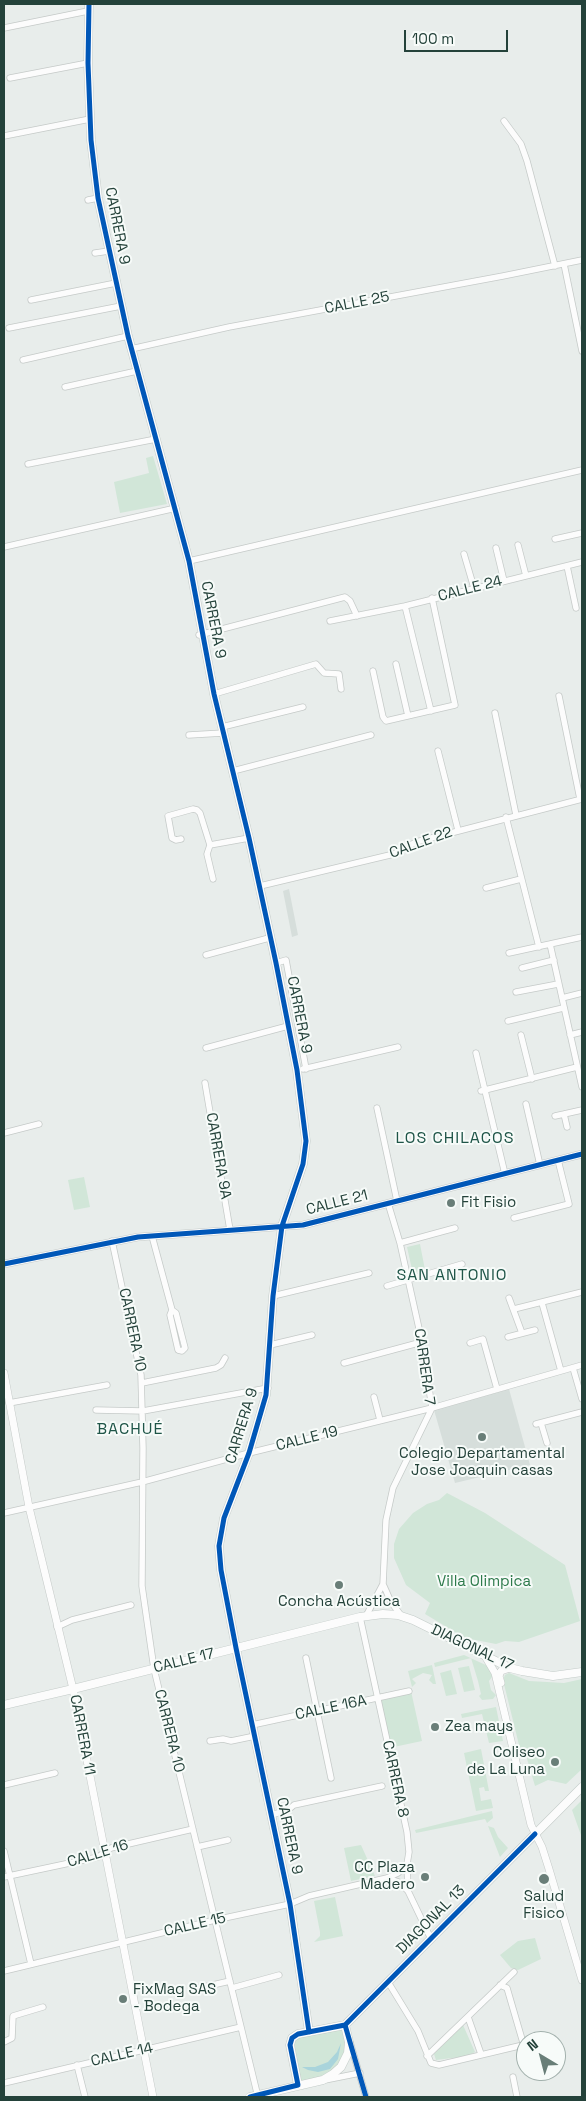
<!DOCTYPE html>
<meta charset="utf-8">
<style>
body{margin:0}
#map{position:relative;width:586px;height:2101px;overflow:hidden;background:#e8edeb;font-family:"Space Grotesk",sans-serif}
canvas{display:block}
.frame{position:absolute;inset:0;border:5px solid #24423a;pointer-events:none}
.north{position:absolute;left:516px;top:2031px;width:50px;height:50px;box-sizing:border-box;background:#f7fbf9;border:1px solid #a3b1ad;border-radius:50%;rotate:323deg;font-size:14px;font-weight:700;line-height:20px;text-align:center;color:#24423a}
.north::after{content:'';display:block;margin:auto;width:18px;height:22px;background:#697e78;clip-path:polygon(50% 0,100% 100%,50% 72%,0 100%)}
.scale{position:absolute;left:404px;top:30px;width:104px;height:22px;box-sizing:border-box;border:2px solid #24423a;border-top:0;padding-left:6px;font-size:15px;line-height:18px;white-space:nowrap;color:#24423a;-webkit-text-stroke:4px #f7fbf9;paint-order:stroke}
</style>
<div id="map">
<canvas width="586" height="2101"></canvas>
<div class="frame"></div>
<div class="north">N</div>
<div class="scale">100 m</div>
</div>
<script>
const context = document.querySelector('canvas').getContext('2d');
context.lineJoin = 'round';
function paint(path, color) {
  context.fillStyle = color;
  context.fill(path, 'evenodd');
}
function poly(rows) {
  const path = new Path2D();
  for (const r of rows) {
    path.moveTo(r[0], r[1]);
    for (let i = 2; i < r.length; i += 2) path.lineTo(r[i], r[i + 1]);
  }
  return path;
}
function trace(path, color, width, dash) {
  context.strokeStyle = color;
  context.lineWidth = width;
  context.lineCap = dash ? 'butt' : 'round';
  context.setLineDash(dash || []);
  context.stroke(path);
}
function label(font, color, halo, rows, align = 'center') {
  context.font = font + ' "Space Grotesk",sans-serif';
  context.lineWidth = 4;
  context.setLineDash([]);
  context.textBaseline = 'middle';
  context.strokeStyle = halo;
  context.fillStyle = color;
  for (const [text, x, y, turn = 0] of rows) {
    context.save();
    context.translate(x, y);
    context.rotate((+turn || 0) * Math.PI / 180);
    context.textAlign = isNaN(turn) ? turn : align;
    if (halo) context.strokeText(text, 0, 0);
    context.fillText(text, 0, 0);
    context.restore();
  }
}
const built = poly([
 [289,889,298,935,292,937,283,891],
 [509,1389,530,1465,455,1483,434,1410]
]);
const green = poly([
 [153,456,167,504,120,513,114,482,149,473,146,458],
 [84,1177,90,1207,74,1210,68,1180],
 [420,1244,425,1270,413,1274,407,1247],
 [447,1493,485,1513,565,1565,580,1621,519,1642,505,1641,496,1644,465,1638,425,1614,430,1603,406,1585,394,1558,394,1544,399,1529,413,1513,427,1504,439,1500],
 [464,1655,490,1667,492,1677,489,1681,491,1690,496,1695,493,1699,482,1700,479,1696,481,1694,478,1681,471,1658,435,1667,434,1663],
 [432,1665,436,1684,433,1684,429,1680,432,1675,423,1673,412,1679,416,1683,412,1687,408,1671],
 [469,1666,475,1690,464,1692,458,1668],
 [451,1670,457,1694,446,1696,440,1673],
 [509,1673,529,1681,547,1682,564,1683,582,1679,582,1769,566,1784,548,1780,535,1786,525,1752,527,1748,520,1749,503,1680,505,1675],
 [411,1691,422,1741,389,1748,378,1698],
 [496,1707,503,1741,489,1743,482,1714,462,1718,461,1714],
 [481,1749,489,1791,485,1791,484,1787,479,1788,481,1801,491,1799,493,1808,476,1811,464,1753],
 [582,1800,582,1838,572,1810],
 [492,1811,493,1818,487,1823,485,1819,416,1833,415,1830],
 [488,1826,494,1828,498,1837,508,1848,500,1857],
 [361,1845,375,1876,351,1881,344,1848],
 [335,1897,343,1936,314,1942,320,1936,320,1932,314,1901],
 [535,1938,541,1959,518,1970,511,1968,500,1955,518,1941],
 [463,2025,475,2052,468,2056,436,2060,434,2054],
 [344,2028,346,2050,338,2067,322,2077,300,2081,293,2040,295,2038]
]);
const water = poly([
 [341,2043,338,2059,330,2069,318,2072,308,2070,302,2067,315,2067,328,2062,337,2052]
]);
const minor = poly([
 [4,28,88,11],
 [10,78,88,63],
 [504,121,521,144,527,161,555,266],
 [4,136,90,119],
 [88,200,98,198],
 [95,253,109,251],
 [564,264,582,351],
 [31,300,116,283],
 [9,328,121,306],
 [131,349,229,327,503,276,582,260],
 [23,360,128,336],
 [65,387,137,371],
 [28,464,156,439],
 [555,539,582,533],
 [518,545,526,576],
 [4,547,176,508],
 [496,548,504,581],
 [464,554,474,588],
 [189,561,582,470],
 [567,566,576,608],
 [405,606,431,711],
 [330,621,405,606,582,562],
 [199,635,345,597,350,601,357,616],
 [396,664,408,716],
 [373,671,383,717,386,721,455,705,432,598],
 [214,694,316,664,324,673,339,674,341,689],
 [559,696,580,799],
 [495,713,516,815],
 [222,727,303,707],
 [189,735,223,733],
 [438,751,458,830],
 [233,771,371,735],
 [506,817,539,947],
 [181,839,176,840,172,838,168,816,193,809,197,810,200,813,210,845,207,854,213,879],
 [210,845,249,838],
 [260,886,394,854,416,842,582,799],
 [486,888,521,879],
 [550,944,582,1087],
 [509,953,582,937],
 [206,955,269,938],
 [276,963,286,960,306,1069],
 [522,968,554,960],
 [516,992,558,984],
 [562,998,582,993],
 [508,1021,563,1008],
 [521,1035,532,1079],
 [570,1035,582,1032],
 [206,1048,288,1026],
 [476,1053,505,1174],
 [303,1069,398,1047],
 [205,1083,230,1230],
 [481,1091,577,1067],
 [526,1104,540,1165],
 [377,1108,397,1201],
 [564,1114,567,1127],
 [555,1116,582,1110],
 [4,1133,39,1124],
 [514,1218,569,1204,558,1160],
 [152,1236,172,1310,176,1313,185,1348,182,1351,178,1350,170,1315,172,1310],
 [112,1241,141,1375,143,1448,142,1586,154,1669,258,2097],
 [400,1243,455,1228],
 [387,1286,462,1264],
 [273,1296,369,1273],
 [509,1298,522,1333],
 [542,1303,561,1371],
 [514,1309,582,1292],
 [508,1337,535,1330],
 [470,1343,483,1339,497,1389],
 [270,1345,312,1335],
 [344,1363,422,1342],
 [573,1368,582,1399],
 [142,1383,216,1368,221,1365,225,1358],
 [374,1397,380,1420],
 [9,1403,107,1385],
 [96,1410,143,1411,268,1388],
 [541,1423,547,1443],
 [536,1424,582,1412],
 [4,1513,142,1482,249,1453,432,1408,582,1365],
 [383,1584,391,1602,400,1614],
 [366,1616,383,1584,386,1520,393,1488,432,1408,422,1342,400,1243,388,1203],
 [360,1617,407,1832,409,1852,407,1864,408,1891,431,1939],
 [57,1627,72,1620,131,1605],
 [306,1658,331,1778],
 [252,1725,409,1691],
 [210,1741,223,1739,231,1741,255,1736],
 [4,1785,55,1773],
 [271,1815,288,1810,294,1805,382,1786],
 [197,1847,228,1840],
 [4,1851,31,1964],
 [4,1877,98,1857,111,1848,193,1829],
 [387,1878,399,1882,408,1891],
 [4,1971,215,1920,290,1904,309,1896,387,1878,398,1873,407,1864],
 [388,1982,418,2031,431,2063,439,2065,523,2045],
 [500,1985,507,1988,526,2053],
 [232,1988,279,1975],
 [195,1989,230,1981],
 [468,2017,481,2054],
 [4,2042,12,2038,13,2016,43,2007],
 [350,2042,366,2097],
 [427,2056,514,1972],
 [77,2065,85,2097],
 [513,2077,517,2097],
 [325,2080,360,2073],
 [4,2083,241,2027]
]);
const tertiary = poly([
 [4,1264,138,1237,303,1225,582,1154],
 [4,1373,29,1507,73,1689,153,2097],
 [485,1656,495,1673,531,1825,542,1847,549,1869,582,1980],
 [501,1683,499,1676,501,1671,510,1668]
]);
const secondary = poly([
 [89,4,88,63,91,140,98,198,128,336,189,561,214,694,249,838,276,963,297,1070,306,1141,303,1164,282,1226,273,1296,266,1395,249,1453,224,1518,219,1546,221,1570,236,1648,290,1904,309,2032],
 [4,1705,73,1689,360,1617,383,1614,398,1615,413,1620,510,1668,522,1671,553,1676,582,1672],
 [298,2085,290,2045,292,2038,298,2034,345,2025,582,1787],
 [250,2097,323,2080,333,2074,341,2067,348,2053,349,2042,345,2025]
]);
const cycleway = poly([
 [89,4,88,63,91,140,98,198,128,336,189,561,214,694,249,838,276,963,297,1070,306,1141,303,1164,282,1226,273,1296,266,1395,249,1453,224,1518,219,1546,221,1570,236,1648,290,1904,309,2032],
 [4,1264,138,1237,303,1225,582,1154],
 [345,2025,366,2097],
 [250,2097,298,2085,290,2045,292,2038,298,2034,345,2025,535,1834]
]);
const markers = [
 [451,1203,5,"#697e78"],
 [482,1437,5,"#697e78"],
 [339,1585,5,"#697e78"],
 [435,1727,5,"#697e78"],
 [555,1762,5,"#697e78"],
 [425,1877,5,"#697e78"],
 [544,1879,6,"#697e78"],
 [123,1999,5,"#697e78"]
];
const streetNames = [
 ["CARRERA 9",117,226,79],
 ["CALLE 25",357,303,-11],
 ["CALLE 24",470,589,-14],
 ["CARRERA 9",213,620,79],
 ["CALLE 22",421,843,-20],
 ["CARRERA 9",299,1015,79],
 ["CARRERA 9A",218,1156,80],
 ["CALLE 21",337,1203,-14],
 ["CARRERA 10",132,1330,78],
 ["CARRERA 7",424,1367,82],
 ["CARRERA 9",242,1426,-73],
 ["CALLE 19",307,1439,-14],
 ["DIAGONAL 17",472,1648,25],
 ["CALLE 17",184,1661,-14],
 ["CALLE 16A",331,1708,-12],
 ["CARRERA 10",169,1731,76],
 ["CARRERA 11",82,1735,79],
 ["CARRERA 8",395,1779,78],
 ["CARRERA 9",289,1836,78],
 ["CALLE 16",98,1854,-17],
 ["DIAGONAL 13",431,1920,-45],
 ["CALLE 15",195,1925,-13],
 ["CALLE 14",122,2055,-13]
];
const poiNames = [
 ["Fit Fisio",461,1203],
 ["Colegio Departamental",482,1454,"center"],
 ["Jose Joaquin casas",482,1471,"center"],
 ["Concha Acústica",339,1602,"center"],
 ["Zea mays",445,1727],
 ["Coliseo",545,1753,"right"],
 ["de La Luna",545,1770,"right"],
 ["CC Plaza",415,1868,"right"],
 ["Madero",415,1885,"right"],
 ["Salud",544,1897,"center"],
 ["Fisico",544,1914,"center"],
 ["FixMag SAS",133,1990],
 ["- Bodega",133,2007]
];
const parkNames = [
 ["Villa Olimpica",484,1582]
];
const neighbourhoodNames = [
 ["LOS CHILACOS",455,1139],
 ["SAN ANTONIO",452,1276],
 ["BACHUÉ",130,1430]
];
paint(built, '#d6dedb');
paint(green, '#d1e6d8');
paint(water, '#a9d4db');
trace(minor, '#c5cac8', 7);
trace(tertiary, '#c5cac8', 8);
trace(secondary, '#c3cbc8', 9);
trace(minor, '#fcfcfc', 5.5);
trace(tertiary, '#fcfcfc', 7);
trace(secondary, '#fcfcfc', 8);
trace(cycleway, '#0057b8', 5);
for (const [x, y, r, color] of markers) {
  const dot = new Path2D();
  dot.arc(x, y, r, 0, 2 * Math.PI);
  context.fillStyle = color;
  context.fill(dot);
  trace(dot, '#f7fbf9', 2);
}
label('15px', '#24423a', '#f7fbf9', streetNames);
label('15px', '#24423a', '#f7fbf9', poiNames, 'left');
label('15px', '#2d7a4b', '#f7fbf9', parkNames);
context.letterSpacing = '1px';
label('16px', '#1f5548', '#f7fbf9', neighbourhoodNames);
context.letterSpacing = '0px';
</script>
